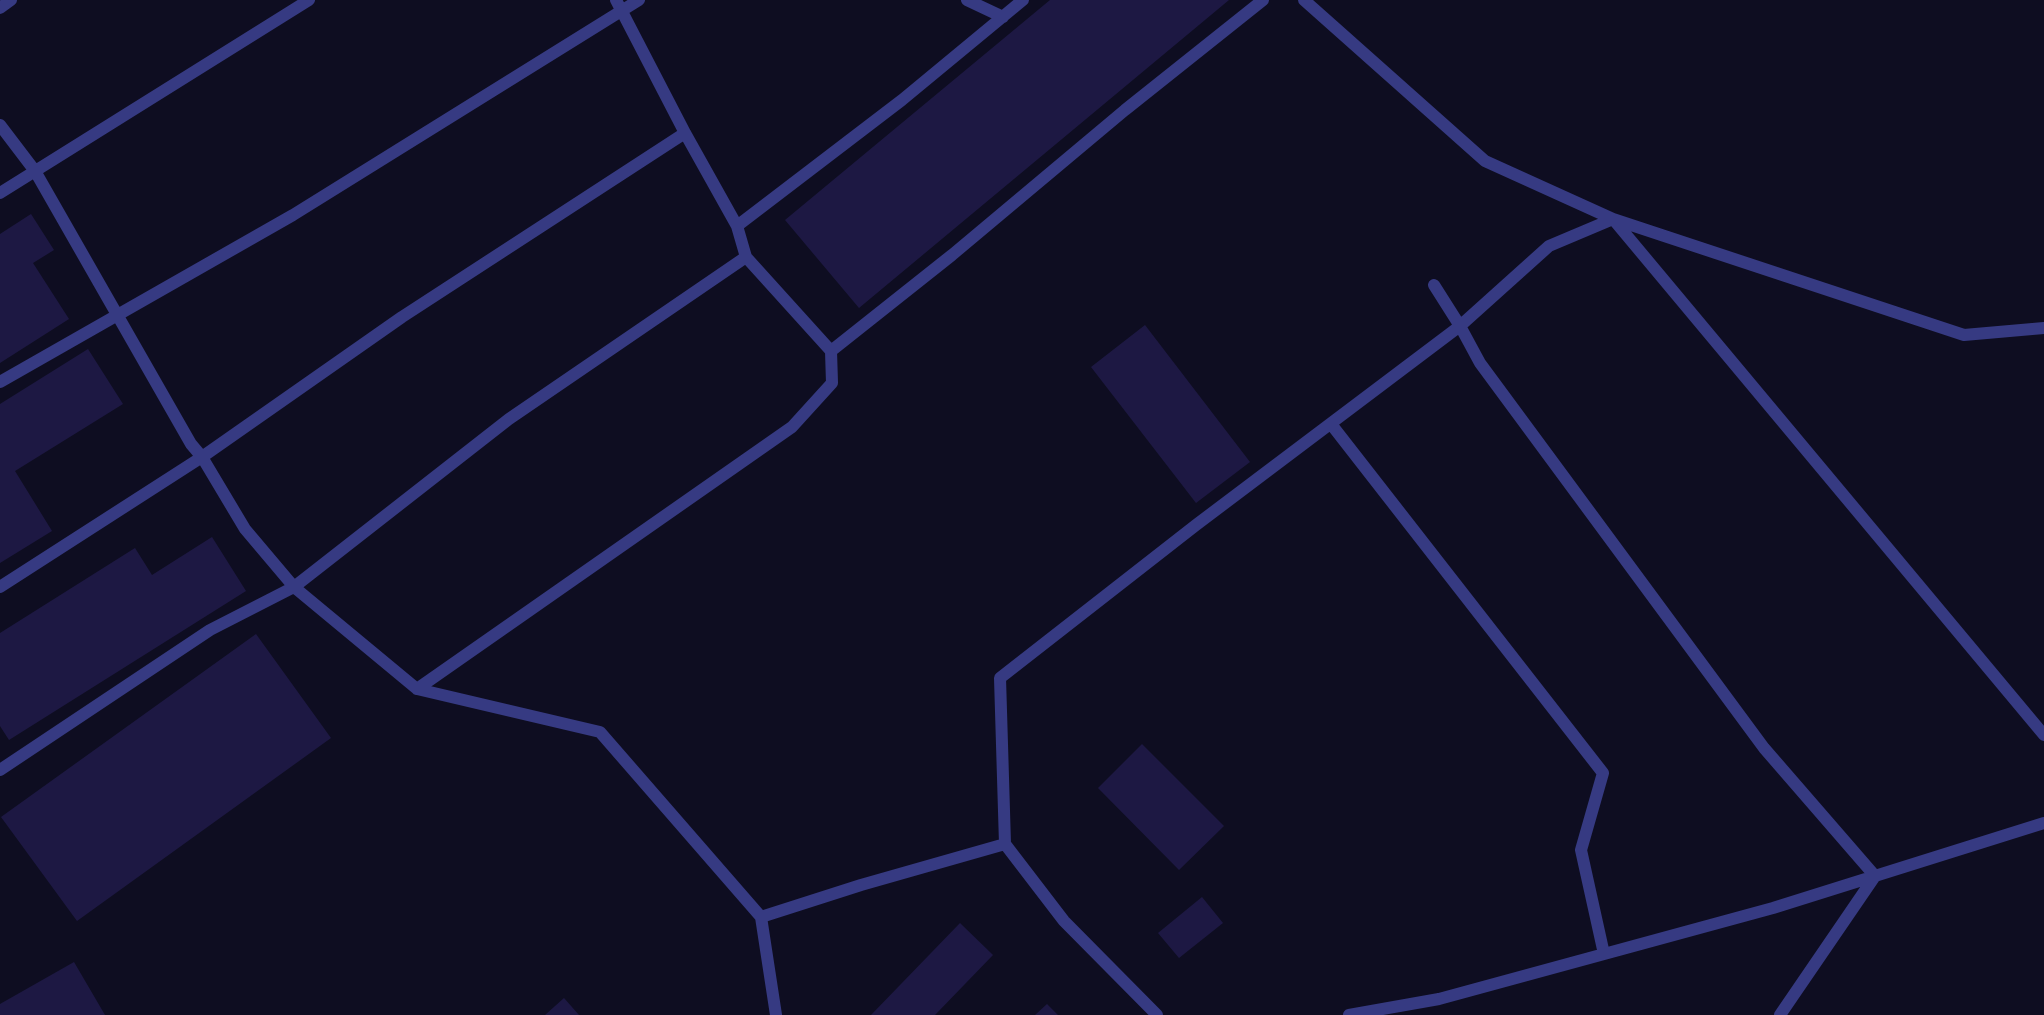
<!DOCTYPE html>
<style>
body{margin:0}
canvas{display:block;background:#0e0d21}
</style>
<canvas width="2044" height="1015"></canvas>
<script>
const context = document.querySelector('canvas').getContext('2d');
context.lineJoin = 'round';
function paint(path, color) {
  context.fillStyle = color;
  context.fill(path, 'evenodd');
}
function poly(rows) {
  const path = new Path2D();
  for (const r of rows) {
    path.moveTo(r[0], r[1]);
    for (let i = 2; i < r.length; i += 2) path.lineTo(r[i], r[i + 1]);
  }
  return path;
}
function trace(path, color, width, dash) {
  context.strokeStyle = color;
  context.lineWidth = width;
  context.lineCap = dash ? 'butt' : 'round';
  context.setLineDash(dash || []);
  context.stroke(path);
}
const building = poly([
 [1050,0,1229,0,859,308,785,220],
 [31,214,54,250,33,263,69,319,0,363,0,234],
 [1145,325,1250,462,1196,503,1091,367],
 [88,349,123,404,15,471,52,531,0,563,0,404],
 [212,537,246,591,9,740,0,726,0,633,135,548,152,575],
 [256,634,331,738,77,921,1,817],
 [1142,744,1224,826,1179,870,1098,788],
 [1202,897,1223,923,1179,958,1158,933],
 [960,923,993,955,935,1015,871,1015],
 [74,962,105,1015,0,1015,0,1004],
 [564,998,579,1015,545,1015],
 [1047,1004,1058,1015,1035,1015]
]);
const minor = poly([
 [967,0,1003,17],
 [1304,0,1485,161,1613,219,1964,335,2044,328],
 [0,8,11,0],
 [0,125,35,171,191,444,202,457,245,529,294,587,417,689,600,732,761,917,776,1015],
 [0,193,309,0],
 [737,226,902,100,1023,0],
 [1434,285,1460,326,1480,363,1764,748,1875,876,1780,1015],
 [831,351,952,255,1125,110,1263,0],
 [0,382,293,215,639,0],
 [1331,424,1603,773,1581,850,1604,954],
 [0,587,202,457,402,317,685,133],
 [417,689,792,427,832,383,831,351,746,257,737,226,685,133,616,0],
 [0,770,210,630,294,587,509,419,746,257],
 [1005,844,1000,678,1196,525,1460,326,1549,246,1613,219,2044,735],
 [761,917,861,885,1005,844,1064,921,1157,1015],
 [1349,1015,1439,999,1773,908,2044,823]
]);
paint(building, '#1d1843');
trace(minor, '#363a82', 12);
</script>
